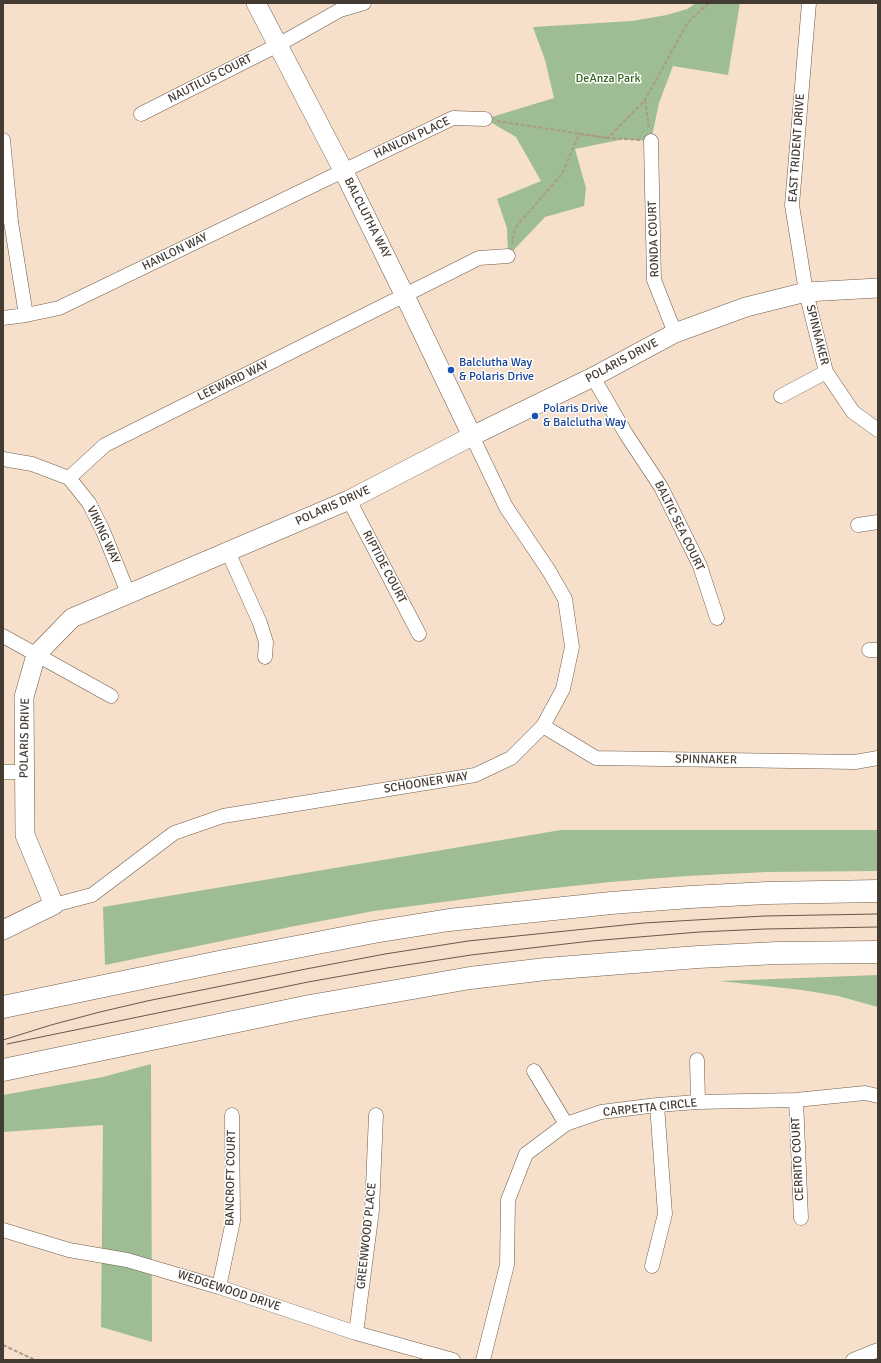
<!DOCTYPE html>
<style>
body{margin:0}
#map{position:relative;width:881px;height:1363px;overflow:hidden;background:#f7e0cb;font-family:Signika,sans-serif}
canvas{display:block}
.frame{position:absolute;inset:0;border:4px solid #443b33;pointer-events:none}
</style>
<div id="map">
<canvas width="881" height="1363"></canvas>
<div class="frame"></div>
</div>
<script>
const context = document.querySelector('canvas').getContext('2d');
context.lineJoin = 'round';
function paint(path, color) {
  context.fillStyle = color;
  context.fill(path, 'evenodd');
}
function poly(rows) {
  const path = new Path2D();
  for (const r of rows) {
    path.moveTo(r[0], r[1]);
    for (let i = 2; i < r.length; i += 2) path.lineTo(r[i], r[i + 1]);
  }
  return path;
}
function trace(path, color, width, dash) {
  context.strokeStyle = color;
  context.lineWidth = width;
  context.lineCap = dash ? 'butt' : 'round';
  context.setLineDash(dash || []);
  context.stroke(path);
}
function label(font, color, halo, rows, align = 'center') {
  context.font = font + ' Signika,sans-serif';
  context.lineWidth = 3;
  context.setLineDash([]);
  context.textBaseline = 'middle';
  context.strokeStyle = halo;
  context.fillStyle = color;
  for (const [text, x, y, turn = 0] of rows) {
    context.save();
    context.translate(x, y);
    context.rotate((+turn || 0) * Math.PI / 180);
    context.textAlign = isNaN(turn) ? turn : align;
    if (halo) context.strokeText(text, 0, 0);
    context.fillText(text, 0, 0);
    context.restore();
  }
}
const green = poly([
 [696,3,740,3,728,75,673,66,659,103,651,141,624,139,575,149,586,188,584,206,545,217,508,256,507,228,497,199,541,181,516,137,485,119,554,98,545,60,533,27,632,21,667,15,687,9],
 [561,830,878,830,878,871,767,872,687,876,610,882,527,891,374,911,295,926,105,965,103,907],
 [878,975,878,1007,838,996,802,990,720,981],
 [151,1064,152,1342,101,1327,103,1125,3,1132,3,1095,103,1077]
]);
const path = poly([
 [645,100,649,128],
 [497,121,608,138,579,134,562,174,515,228,512,244],
 [640,140,608,138,645,100,688,22,709,3],
 [3,1345,35,1360]
]);
const street = poly([
 [809,3,792,205,806,292,826,372,853,412,878,430],
 [141,114,278,45,340,10,364,3],
 [3,140,11,222,26,315],
 [651,141,654,280,675,333],
 [3,318,26,315,59,308,453,118,485,119],
 [593,377,626,434,661,487,700,566,717,618],
 [781,396,826,372],
 [3,459,32,464,69,478,89,503,103,531,128,593],
 [69,478,105,445,479,258,508,256],
 [349,500,419,634],
 [858,525,878,522],
 [228,552,260,623,266,642,265,657],
 [3,636,111,696],
 [869,650,878,650],
 [543,726,596,758,855,762,878,758],
 [3,772,24,772],
 [54,905,92,895,174,833,223,816,475,775,511,758,543,726,563,689,572,647,565,599,549,571,506,507,472,436],
 [697,1060,698,1102],
 [534,1071,566,1124],
 [796,1100,801,1218],
 [3,1230,69,1250,127,1260,219,1287,356,1333,453,1360],
 [652,1266,665,1214,657,1105],
 [219,1287,233,1221,232,1115],
 [356,1333,372,1210,376,1115],
 [483,1360,507,1265,508,1200,526,1154,566,1124,601,1112,657,1105,698,1102,796,1100,865,1093,878,1096],
 [853,1360,878,1350]
]);
const secondary = poly([
 [256,3,343,170,405,296,472,436],
 [3,930,54,905,25,835,24,697,36,655,72,618,349,500,472,436,593,377,675,333,746,307,806,292,878,288]
]);
const highway = poly([
 [3,1007,224,961,374,932,449,920,611,903,690,897,767,893,878,891],
 [3,1070,310,1006,470,978,546,969,698,957,777,953,878,952]
]);
const tram = poly([
 [3,1040,51,1025,100,1012,147,1001,306,969,385,954,468,941,644,923,764,916,878,914],
 [7,1044,308,982,387,968,471,955,591,941,699,932,765,929,878,927]
]);
const markers = [
 [451,370,4,"#1a4fb4"],
 [535,416,4,"#1a4fb4"]
];
const streetNames = [
 ["NAUTILUS COURT",210,79,-27],
 ["HANLON PLACE",412,138,-25],
 ["EAST TRIDENT DRIVE",797,148,-86],
 ["BALCLUTHA WAY",367,218,63],
 ["RONDA COURT",654,239,-92],
 ["HANLON WAY",175,252,-26],
 ["SPINNAKER",817,335,76],
 ["POLARIS DRIVE",622,361,-28],
 ["LEEWARD WAY",233,381,-26],
 ["POLARIS DRIVE",333,506,-24],
 ["BALTIC SEA COURT",679,526,64],
 ["VIKING WAY",103,535,65],
 ["RIPTIDE COURT",384,567,62],
 ["POLARIS DRIVE",25,738,-89],
 ["SPINNAKER",706,760,1],
 ["SCHOONER WAY",426,783,-9],
 ["CARPETTA CIRCLE",650,1108,-6],
 ["CERRITO COURT",798,1159,-93],
 ["BANCROFT COURT",231,1178,-89],
 ["GREENWOOD PLACE",367,1236,-84],
 ["WEDGEWOOD DRIVE",229,1291,18]
];
const parkNames = [
 ["DeAnza Park",608,79]
];
const transitNames = [
 ["Balclutha Way",459,363],
 ["& Polaris Drive",459,377],
 ["Polaris Drive",543,409],
 ["& Balclutha Way",543,423]
];
paint(green, '#9ebd94');
trace(street, '#6f5c49', 15);
trace(secondary, '#6f5c49', 20);
trace(highway, '#6f5c49', 23);
trace(path, '#ab9a8a', 2, [4, 2]);
trace(street, '#fff', 14);
trace(secondary, '#fff', 19);
trace(highway, '#fff', 22);
trace(tram, '#64594f', 1);
for (const [x, y, r, color] of markers) {
  const dot = new Path2D();
  dot.arc(x, y, r, 0, 2 * Math.PI);
  context.fillStyle = color;
  context.fill(dot);
  trace(dot, '#fff', 1.5);
}
label('12px', '#443b33', '#fff', streetNames);
label('12px', '#346423', '#fff', parkNames);
label('12px', '#164399', '#fff', transitNames, 'left');
</script>
